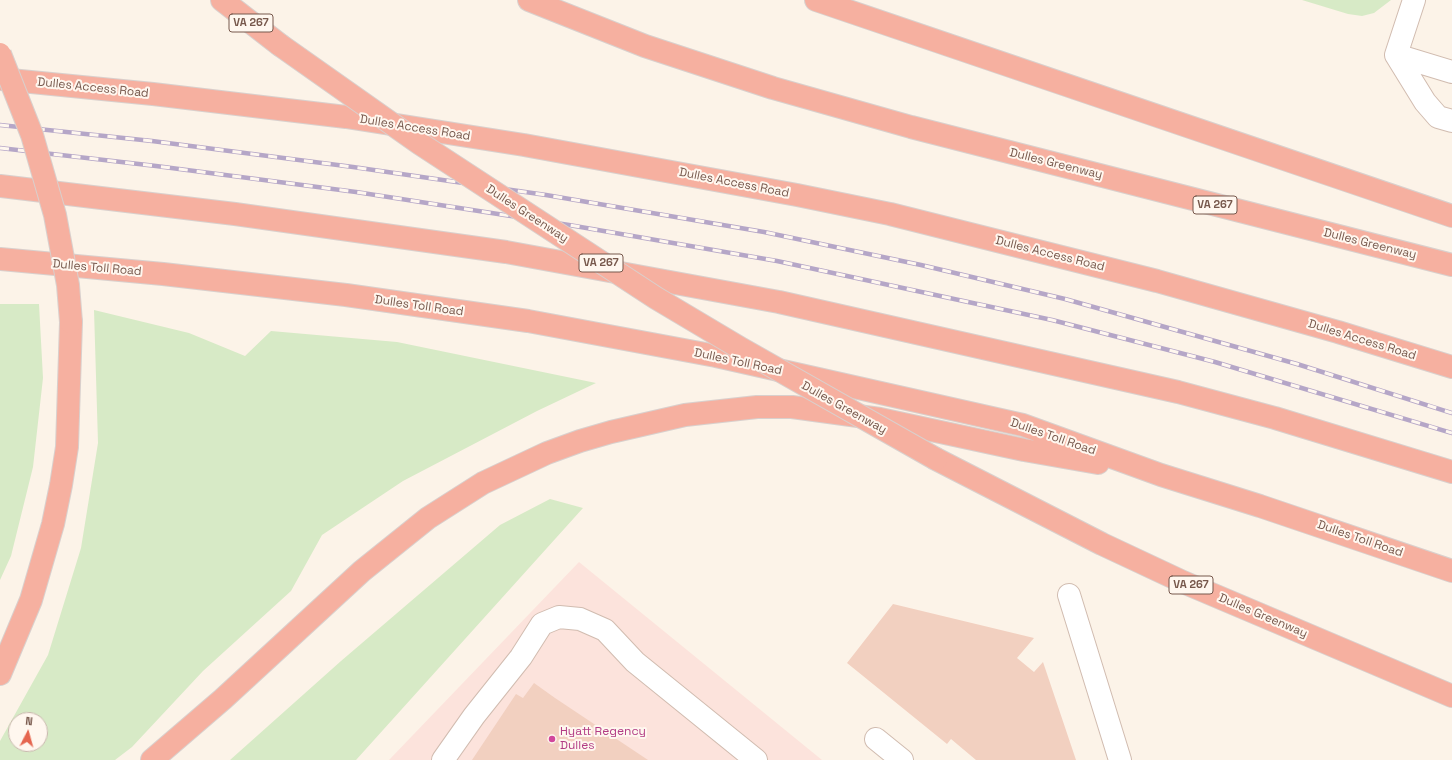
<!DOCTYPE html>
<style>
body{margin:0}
#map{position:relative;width:1452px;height:760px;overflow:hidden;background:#fcf3e8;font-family:"Space Grotesk",sans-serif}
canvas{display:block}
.north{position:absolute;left:8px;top:712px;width:40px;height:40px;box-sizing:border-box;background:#fff7ef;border:1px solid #c9b7ae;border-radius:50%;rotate:6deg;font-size:11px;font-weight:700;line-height:16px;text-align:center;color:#77584c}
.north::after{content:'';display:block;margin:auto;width:14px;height:18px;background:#e5664f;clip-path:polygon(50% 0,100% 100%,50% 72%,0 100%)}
</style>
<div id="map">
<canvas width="1452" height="760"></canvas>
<div class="north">N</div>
</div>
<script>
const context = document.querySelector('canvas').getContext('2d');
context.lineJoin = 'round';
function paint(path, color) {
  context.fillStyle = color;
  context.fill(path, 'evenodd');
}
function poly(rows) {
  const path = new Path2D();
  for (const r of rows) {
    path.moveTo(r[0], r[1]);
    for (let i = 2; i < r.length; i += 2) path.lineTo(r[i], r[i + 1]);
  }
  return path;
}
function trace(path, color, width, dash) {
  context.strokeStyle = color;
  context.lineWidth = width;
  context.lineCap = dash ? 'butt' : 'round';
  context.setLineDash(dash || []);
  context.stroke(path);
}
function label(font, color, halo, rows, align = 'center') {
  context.font = font + ' "Space Grotesk",sans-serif';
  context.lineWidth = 4;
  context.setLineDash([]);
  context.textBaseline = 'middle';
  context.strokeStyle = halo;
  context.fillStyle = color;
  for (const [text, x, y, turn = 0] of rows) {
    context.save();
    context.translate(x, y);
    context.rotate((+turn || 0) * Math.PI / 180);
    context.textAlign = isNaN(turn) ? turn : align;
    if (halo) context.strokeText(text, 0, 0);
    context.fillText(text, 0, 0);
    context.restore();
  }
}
const commercial = poly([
 [579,562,822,760,389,760]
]);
const green = poly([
 [1302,0,1391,0,1374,13,1362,16,1348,14],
 [0,304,39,304,43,378,33,467,11,556,0,580],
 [94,310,189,333,245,356,271,331,397,342,596,383,537,411,403,481,322,535,291,591,203,671,132,747,115,760,0,760,0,741,48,655,81,548,98,443],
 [16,720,40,720,40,744,16,744],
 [550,499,583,508,356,760,230,760,341,661,500,525]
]);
const building = poly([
 [893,604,1034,638,1017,658,1034,672,1043,662,1076,760,976,760,951,739,947,744,847,663],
 [534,683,555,698,648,760,472,760,516,694,523,698]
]);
const minor = poly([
 [1414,0,1396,55,1425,102,1438,117,1452,121],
 [1396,55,1452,72],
 [1069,595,1120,760],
 [876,739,902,760],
 [443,760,474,716,521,657,542,624,559,617,580,619,605,630,635,662,756,760]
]);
const highway = poly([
 [222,0,280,45],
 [529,0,645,46,773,88,911,127,1452,265],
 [816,0,1452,216],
 [0,79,153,94,346,117,524,145,797,195,890,214,1157,281,1338,332,1452,367],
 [0,186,235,214,506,252,779,302,1178,392,1275,418,1452,472],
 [0,259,163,274,346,295,528,321,716,356,1023,425,1161,475,1260,506,1452,571],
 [936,459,1102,544,1183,582,1452,696],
 [0,674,31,600,53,524,61,485,67,447,71,322],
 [152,760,223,699,362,571,428,518,483,483,547,453,580,441,611,432,685,415,757,407,792,407,880,419,1024,450,1098,463]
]);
const rail = poly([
 [0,125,152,141,353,167,546,195,764,232,921,265,1065,299,1297,364,1452,413],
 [0,148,156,166,356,192,569,225,777,261,1052,320,1215,362,1452,433]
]);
const highwayBridge = poly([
 [280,45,419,143,656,298,740,348,936,459],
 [0,54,32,135,55,215,68,285,71,322]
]);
const markers = [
 [552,739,4,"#d1479c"]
];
const shields = [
 [251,23,44],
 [1215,205,44],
 [601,263,44],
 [1191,585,44]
];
const shieldNames = [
 ["VA 267",251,23],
 ["VA 267",1215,205],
 ["VA 267",601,263],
 ["VA 267",1191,585]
];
const streetNames = [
 ["Dulles Access Road",93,88,6],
 ["Dulles Access Road",415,128,9],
 ["Dulles Greenway",1056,164,14],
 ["Dulles Access Road",734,183,11],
 ["Dulles Greenway",527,214,33],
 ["Dulles Greenway",1370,244,14],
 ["Dulles Access Road",1050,254,14],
 ["Dulles Toll Road",97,268,5],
 ["Dulles Toll Road",419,306,8],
 ["Dulles Access Road",1362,340,17],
 ["Dulles Toll Road",738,362,12],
 ["Dulles Greenway",844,408,29],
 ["Dulles Toll Road",1053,437,19],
 ["Dulles Toll Road",1360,539,19],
 ["Dulles Greenway",1263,616,23]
];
const hotelNames = [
 ["Hyatt Regency",560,732],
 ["Dulles",560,746]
];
paint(commercial, '#fce3dc');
paint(green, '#d7eac6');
paint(building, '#f2d0c0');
trace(minor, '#d1bcb0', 24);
trace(highway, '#d9d0cd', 24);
trace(minor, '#fff', 22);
trace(highway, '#f6b0a0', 22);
trace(rail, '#b5a6c7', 4.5);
trace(rail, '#fff7ef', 3, [9]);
trace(highwayBridge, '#d9d0cd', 24, []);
trace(highwayBridge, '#f6b0a0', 22);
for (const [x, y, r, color] of markers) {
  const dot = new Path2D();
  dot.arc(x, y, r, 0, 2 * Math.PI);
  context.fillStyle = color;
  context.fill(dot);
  trace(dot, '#fff7ef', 1.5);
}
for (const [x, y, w] of shields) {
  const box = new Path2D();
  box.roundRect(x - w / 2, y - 9, w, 18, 3);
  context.fillStyle = '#fff7ef';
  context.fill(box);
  trace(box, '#77584c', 1);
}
label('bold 11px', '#77584c', null, shieldNames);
label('12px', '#77584c', '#fff7ef', streetNames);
label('12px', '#b23c85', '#fff7ef', hotelNames, 'left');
</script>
